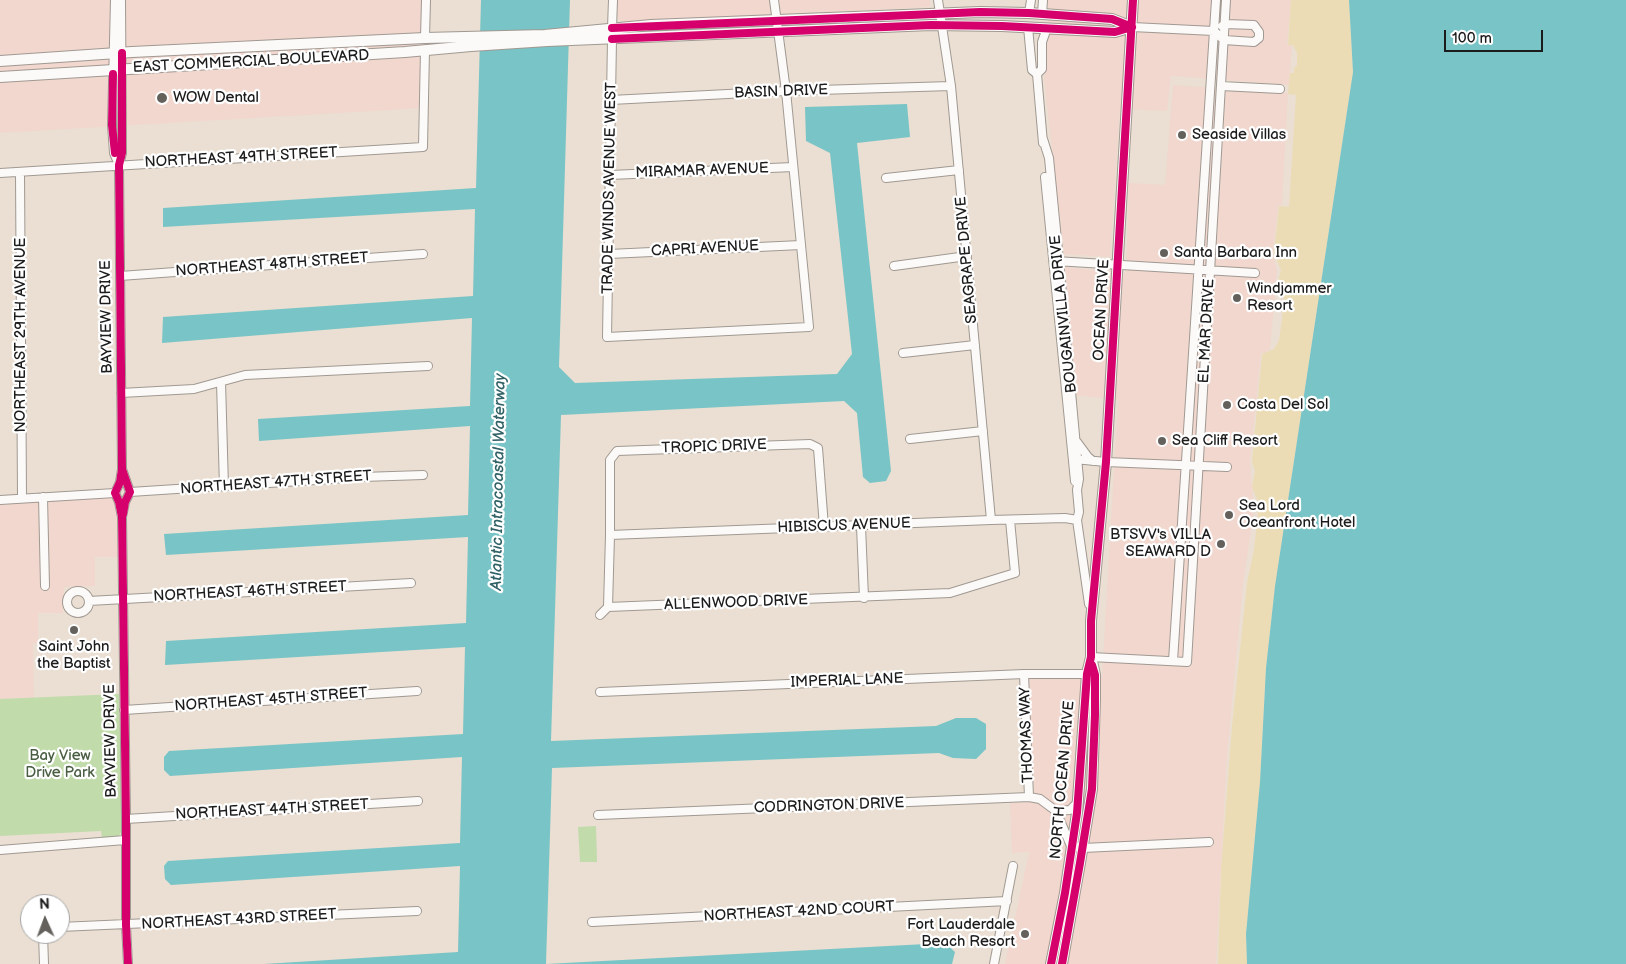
<!DOCTYPE html>
<style>
body{margin:0}
#map{position:relative;width:1626px;height:964px;overflow:hidden;background:#eadfd2;font-family:"Balsamiq Sans",sans-serif}
canvas{display:block}
.north{position:absolute;left:20px;top:894px;width:50px;height:50px;box-sizing:border-box;background:#fff;border:1px solid #a4a4a4;border-radius:50%;rotate:358deg;font-size:14px;font-weight:700;line-height:20px;text-align:center;color:#1c1c1c}
.north::after{content:'';display:block;margin:auto;width:18px;height:22px;background:#64605c;clip-path:polygon(50% 0,100% 100%,50% 72%,0 100%)}
.scale{position:absolute;left:1444px;top:30px;width:99px;height:22px;box-sizing:border-box;border:2px solid #1c1c1c;border-top:0;padding-left:6px;font-size:15px;line-height:18px;white-space:nowrap;color:#1c1c1c;-webkit-text-stroke:4px #fff;paint-order:stroke}
</style>
<div id="map">
<canvas width="1626" height="964"></canvas>
<div class="north">N</div>
<div class="scale">100 m</div>
</div>
<script>
const context = document.querySelector('canvas').getContext('2d');
context.lineJoin = 'round';
function paint(path, color) {
  context.fillStyle = color;
  context.fill(path, 'evenodd');
}
function poly(rows) {
  const path = new Path2D();
  for (const r of rows) {
    if (r.length === 3) {
      path.moveTo(r[0] + r[2], r[1]);
      path.arc(r[0], r[1], r[2], 0, 2 * Math.PI);
      continue;
    }
    path.moveTo(r[0], r[1]);
    for (let i = 2; i < r.length; i += 2) path.lineTo(r[i], r[i + 1]);
  }
  return path;
}
function trace(path, color, width, dash) {
  context.strokeStyle = color;
  context.lineWidth = width;
  context.lineCap = dash ? 'butt' : 'round';
  context.setLineDash(dash || []);
  context.stroke(path);
}
function label(font, color, halo, rows, align = 'center') {
  context.font = font + ' "Balsamiq Sans",sans-serif';
  context.lineWidth = 4.5;
  context.setLineDash([]);
  context.textBaseline = 'middle';
  context.strokeStyle = halo;
  context.fillStyle = color;
  for (const [text, x, y, turn = 0] of rows) {
    context.save();
    context.translate(x, y);
    context.rotate((+turn || 0) * Math.PI / 180);
    context.textAlign = isNaN(turn) ? turn : align;
    if (halo) context.strokeText(text, 0, 0);
    context.fillText(text, 0, 0);
    context.restore();
  }
}
const built = poly([
 [0,0,426,0,424,108,0,133],
 [617,0,930,0,930,7,624,22,619,20,617,16],
 [1048,0,1291,0,1287,45,1292,46,1289,85,1171,76,1167,111,1120,109,1110,257,1064,254,1044,79,1048,35],
 [1173,85,1288,93,1282,205,1278,206,1273,253,1277,271,1270,350,1261,354,1250,463,1254,509,1243,585,1227,756,1216,964,1005,964,1029,852,1012,853,1010,803,1031,802,1034,792,1029,678,1102,677,1118,400,1074,395,1064,267,1126,273,1129,183,1165,185],
 [110,497,118,506,119,557,95,557,95,586,64,587,63,613,38,613,38,643,33,643,34,698,0,699,0,505]
]);
const green = poly([
 [119,694,122,830,119,836,115,838,102,839,101,831,0,836,0,699],
 [596,826,597,862,580,862,578,827]
]);
const sand = poly([
 [1291,0,1349,0,1353,72,1275,586,1266,668,1260,782,1246,934,1247,964,1218,964,1221,869,1232,726,1247,583,1254,550,1259,504,1252,487,1255,471,1252,462,1262,354,1274,349,1279,340,1282,319,1284,294,1277,286,1281,270,1274,253,1279,206,1289,207,1296,95,1288,94,1290,73,1294,73,1294,68,1297,66,1297,53,1293,45,1288,45]
]);
const water = poly([
 [481,0,570,0,559,367,575,383,837,374,852,354,830,153,806,141,805,107,907,104,910,137,857,143,891,471,886,481,870,483,863,477,857,413,844,401,561,415,551,741,936,726,956,718,976,718,986,724,986,749,976,759,953,758,939,753,552,768,546,964,945,943,955,952,952,964,264,964,458,952,460,866,171,885,165,879,164,866,168,861,460,843,462,757,170,776,164,770,164,757,169,751,463,734,465,647,165,665,166,641,466,623,468,537,166,555,164,534,468,515,470,426,259,441,258,419,470,406,472,318,162,343,163,317,473,296,475,209,163,227,163,208,476,188],
 [1349,0,1626,0,1626,964,1247,964,1246,934,1260,782,1266,668,1275,586,1353,72]
]);
const minor = poly([
 [115,0,112,125,114,153,119,165],
 [121,0,122,153,119,165,122,469,130,492,125,502,122,517],
 [938,0,951,86,991,520],
 [1029,13,1031,0],
 [1042,14,1043,0],
 [1028,27,1032,70,1037,74],
 [1132,27,1214,31,1224,40,1254,42,1259,38,1259,32,1254,25,1225,24,1222,26],
 [612,28,613,0],
 [425,38,426,0],
 [612,39,607,337,809,327,786,91,774,0],
 [1221,86,1280,89],
 [611,100,786,91,951,86],
 [1043,139,1049,158,1059,261,1079,479,1077,490,1079,512,1077,520,1089,604],
 [1043,143,1037,74,1042,69,1042,42,1047,28],
 [20,172,22,498],
 [0,173,423,147,425,50],
 [610,175,793,167],
 [1045,177,1075,481],
 [886,178,959,170],
 [609,254,801,245],
 [1055,261,1255,273],
 [894,266,967,256],
 [120,276,423,254],
 [903,353,975,345],
 [221,382,224,487],
 [121,393,194,389,245,375,428,366],
 [910,439,983,431],
 [1077,442,1088,457,1093,461],
 [1074,459,1106,462,1227,467],
 [122,469,120,482,115,493,119,502,122,517,126,819,126,925,128,964],
 [130,492,362,477,423,475],
 [43,497,45,586],
 [0,500,115,493],
 [861,526,864,598],
 [610,535,991,520,1065,518,1077,520],
 [78,602,11],
 [89,601,411,583],
 [608,607,610,535,610,460,617,451,810,444,818,448,824,527],
 [600,615,608,607,950,593,1015,573,1010,520],
 [1091,657,1187,662,1226,0],
 [1173,661,1216,0],
 [1024,674,1029,797],
 [600,692,1024,674,1090,674],
 [124,710,417,691],
 [1056,811,1070,810,1078,802],
 [598,815,1029,797,1040,799,1056,811,1071,846,1083,848,1209,842],
 [126,819,418,801],
 [0,850,125,840],
 [592,922,1007,901],
 [60,927,417,911],
 [43,934,44,964],
 [994,964,1013,866]
]);
const major = poly([
 [0,61,132,52,425,38,545,35,651,25,980,12,1029,13,1112,19,1132,27],
 [0,77,405,52,471,46,547,41,931,25,1002,26,1115,32,1132,27],
 [1051,964,1065,893,1077,813,1087,674,1091,657,1091,621,1106,462,1133,0],
 [1062,964,1080,863,1092,789,1095,700,1095,675,1092,661]
]);
const cycleway = poly([
 [612,28,980,12,1029,13,1112,19,1132,27],
 [612,39,931,25,1002,26,1115,32,1132,27],
 [122,53,122,153,119,165,122,469,130,492,125,502,123,514],
 [113,74,112,125,115,153],
 [122,469,120,482,115,493,119,502,122,517,126,819,126,925,128,964],
 [1051,964,1065,893,1077,813,1087,674,1091,657,1091,621,1106,462,1133,0],
 [1062,964,1080,863,1092,789,1095,715,1095,675,1092,665]
]);
const markers = [
 [162,98,6,"#64605c"],
 [1182,135,5,"#64605c"],
 [1164,253,5,"#64605c"],
 [1237,298,5,"#64605c"],
 [1227,405,5,"#64605c"],
 [1162,441,5,"#64605c"],
 [1229,515,5,"#64605c"],
 [1221,544,5,"#64605c"],
 [74,630,5,"#64605c"],
 [1025,934,5,"#64605c"]
];
const streetNames = [
 ["EAST COMMERCIAL BOULEVARD",251,62,-3],
 ["BASIN DRIVE",781,92,-2],
 ["NORTHEAST 49TH STREET",241,158,-3],
 ["MIRAMAR AVENUE",702,171,-2],
 ["TRADE WINDS AVENUE WEST",610,188,-89],
 ["CAPRI AVENUE",705,249,-3],
 ["SEAGRAPE DRIVE",967,260,-95],
 ["NORTHEAST 48TH STREET",272,265,-4],
 ["OCEAN DRIVE",1102,310,-87],
 ["BOUGAINVILLA DRIVE",1064,314,-96],
 ["BAYVIEW DRIVE",107,317,-91],
 ["EL MAR DRIVE",1207,331,-87],
 ["NORTHEAST 29TH AVENUE",21,335,-90],
 ["TROPIC DRIVE",714,447,-2],
 ["NORTHEAST 47TH STREET",276,483,-4],
 ["HIBISCUS AVENUE",844,526,-2],
 ["NORTHEAST 46TH STREET",250,592,-3],
 ["ALLENWOOD DRIVE",736,603,-2],
 ["IMPERIAL LANE",847,681,-2],
 ["NORTHEAST 45TH STREET",271,700,-4],
 ["THOMAS WAY",1027,735,-92],
 ["BAYVIEW DRIVE",111,741,-91],
 ["NORTH OCEAN DRIVE",1063,780,-85],
 ["CODRINGTON DRIVE",829,806,-2],
 ["NORTHEAST 44TH STREET",272,810,-3],
 ["NORTHEAST 42ND COURT",799,912,-3],
 ["NORTHEAST 43RD STREET",239,920,-3]
];
const poiNames = [
 ["WOW Dental",173,98],
 ["Seaside Villas",1192,135],
 ["Santa Barbara Inn",1174,253],
 ["Windjammer",1247,289],
 ["Resort",1247,306],
 ["Costa Del Sol",1237,405],
 ["Sea Cliff Resort",1172,441],
 ["Sea Lord",1239,506],
 ["Oceanfront Hotel",1239,523],
 ["BTSVV's VILLA",1211,535,"right"],
 ["SEAWARD D",1211,552,"right"],
 ["Saint John",74,647,"center"],
 ["the Baptist",74,664,"center"],
 ["Fort Lauderdale",1015,925,"right"],
 ["Beach Resort",1015,942,"right"]
];
const parkNames = [
 ["Bay View",60,756],
 ["Drive Park",60,773]
];
const waterNames = [
 ["Atlantic Intracoastal Waterway",499,482,-89]
];
paint(built, '#f1d7ce');
paint(green, '#c1dbab');
paint(sand, '#ecdcb5');
paint(water, '#79c4c6');
trace(minor, '#a09992', 10);
trace(major, '#a09992', 12);
trace(minor, '#fcfaf8', 8);
trace(major, '#fcfaf8', 10);
trace(cycleway, '#d6006c', 8);
for (const [x, y, r, color] of markers) {
  const dot = new Path2D();
  dot.arc(x, y, r, 0, 2 * Math.PI);
  context.fillStyle = color;
  context.fill(dot);
  trace(dot, '#fff', 2);
}
label('15px', '#1c1c1c', '#fff', streetNames);
label('15px', '#1c1c1c', '#fff', poiNames, 'left');
label('15px', '#4a5e43', '#fff', parkNames);
label('italic 16px', '#306266', '#fff', waterNames);
</script>
